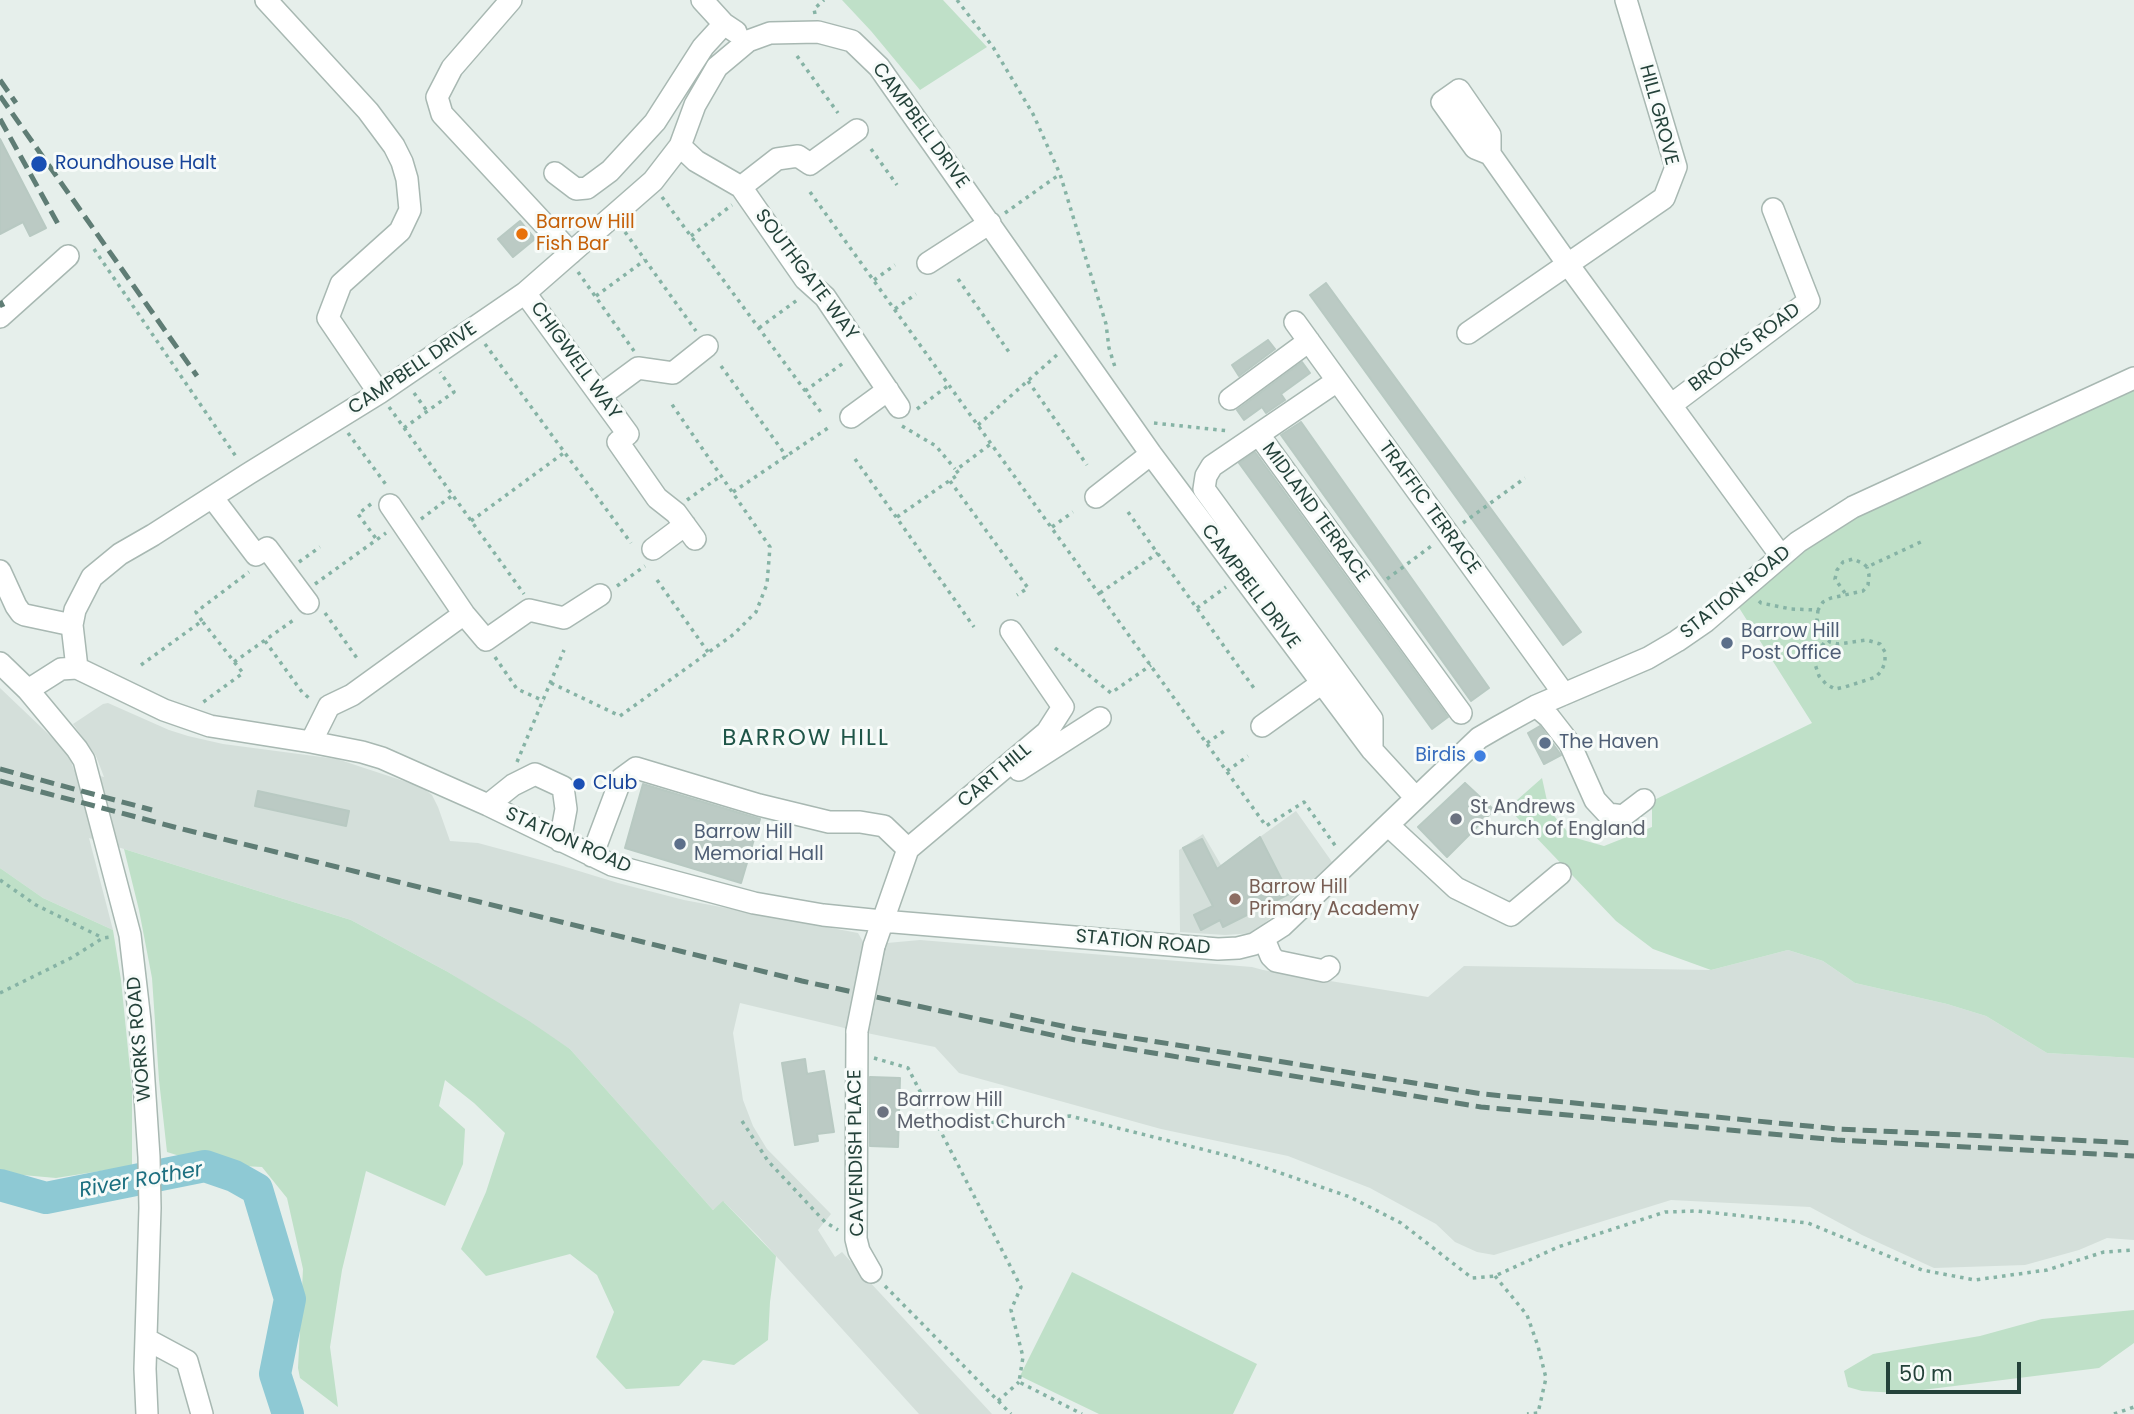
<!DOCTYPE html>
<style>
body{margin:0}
#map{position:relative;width:2134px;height:1414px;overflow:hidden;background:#e6efeb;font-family:Poppins,sans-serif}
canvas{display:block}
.scale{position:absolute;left:1886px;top:1362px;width:135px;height:32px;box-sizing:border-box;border:4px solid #24423a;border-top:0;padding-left:9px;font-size:21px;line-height:24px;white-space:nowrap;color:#24423a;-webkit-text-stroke:5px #f7fbf9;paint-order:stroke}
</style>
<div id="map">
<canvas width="2134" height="1414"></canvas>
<div class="scale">50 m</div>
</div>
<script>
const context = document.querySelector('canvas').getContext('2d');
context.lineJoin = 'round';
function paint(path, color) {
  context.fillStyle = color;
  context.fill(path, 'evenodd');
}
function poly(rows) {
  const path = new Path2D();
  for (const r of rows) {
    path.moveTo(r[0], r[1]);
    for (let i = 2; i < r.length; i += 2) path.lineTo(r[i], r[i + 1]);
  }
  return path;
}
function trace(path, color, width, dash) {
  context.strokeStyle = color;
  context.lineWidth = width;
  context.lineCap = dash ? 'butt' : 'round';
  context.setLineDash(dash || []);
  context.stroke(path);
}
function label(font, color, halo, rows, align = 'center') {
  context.font = font + ' Poppins,sans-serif';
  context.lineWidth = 6;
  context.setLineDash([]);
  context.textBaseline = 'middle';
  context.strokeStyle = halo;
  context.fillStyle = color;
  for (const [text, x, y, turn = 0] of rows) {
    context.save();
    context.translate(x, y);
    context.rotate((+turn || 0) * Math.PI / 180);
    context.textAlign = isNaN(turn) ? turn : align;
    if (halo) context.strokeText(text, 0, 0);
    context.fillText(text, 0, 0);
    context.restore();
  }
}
const built = poly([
 [0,688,63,748,70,758,74,770,104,777,96,756,73,724,103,704,108,703,169,730,188,736,223,744,337,759,422,787,432,795,438,807,450,841,478,843,556,864,618,883,684,900,858,933,865,945,920,940,1252,967,1263,970,1428,997,1464,966,1711,970,1788,950,1823,961,1855,983,1947,1004,1986,1016,2047,1053,2134,1058,2134,1240,2107,1238,2079,1250,2025,1265,1934,1268,1862,1235,1810,1207,1671,1200,1494,1255,1477,1252,1455,1242,1436,1224,1370,1188,1288,1156,1161,1129,959,1073,935,1047,857,1031,740,1003,733,1033,743,1100,753,1126,767,1149,831,1214,818,1230,835,1257,842,1252,992,1414,919,1414,758,1236,724,1202,713,1210,570,1049,448,972,351,920,89,838,113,930,43,898,0,868],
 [1296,811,1332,862,1254,933,1225,935,1180,932,1179,850,1203,834,1221,865]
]);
const green = poly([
 [842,0,943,0,987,47,920,90,871,31],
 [2134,387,2134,1058,2047,1053,1986,1016,1947,1004,1855,983,1823,961,1788,950,1711,970,1653,949,1616,921,1508,808,1542,778,1549,810,1572,837,1604,846,1652,827,1652,801,1812,723,1736,603,1829,528],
 [124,849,351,920,448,972,529,1021,570,1049,713,1210,723,1201,776,1256,770,1302,768,1340,734,1365,703,1360,679,1386,626,1389,596,1357,614,1312,597,1275,570,1254,486,1276,461,1249,486,1192,505,1133,474,1103,445,1080,439,1106,465,1129,463,1164,445,1206,366,1171,342,1270,330,1347,338,1407,300,1378,298,1368,303,1269,287,1198,262,1167,205,1164,167,1152,159,1080,152,978,139,910],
 [0,868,43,898,113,930,121,980,132,1089,132,1166,56,1178,0,1173],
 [1072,1272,1257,1364,1233,1414,1099,1414,1020,1376],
 [2134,1310,2134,1343,2099,1368,1898,1393,1862,1391,1848,1387,1844,1371,1873,1354,1980,1336,2042,1319]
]);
const river = poly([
 [0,1185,46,1198,205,1166,234,1176,257,1189,290,1299,275,1374,288,1414]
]);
const building = poly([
 [0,139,46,228,30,236,23,222,0,234,0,139],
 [520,221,535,239,513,257,498,239,520,221],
 [1326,283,1581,632,1563,645,1310,295,1326,283],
 [1268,340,1275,349,1239,376,1232,365,1268,340],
 [1302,362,1310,373,1281,394,1285,400,1266,413,1262,407,1244,420,1237,410,1302,362],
 [1301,422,1489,688,1471,701,1281,435,1301,422],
 [1255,452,1448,717,1432,729,1239,463,1255,452],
 [1540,726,1561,755,1544,764,1528,733,1540,726],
 [1465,783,1494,810,1447,857,1418,827,1465,783],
 [643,784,760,819,741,883,625,848,643,784],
 [258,791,349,811,346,826,255,806,258,791],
 [1260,837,1289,894,1223,927,1220,920,1201,930,1194,915,1213,906,1183,848,1202,839,1217,869,1260,837],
 [805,1059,807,1074,824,1071,834,1132,817,1134,818,1141,795,1145,782,1063,805,1059],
 [870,1077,900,1078,898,1147,870,1146,870,1077]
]);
const path = poly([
 [957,0,993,47,1033,114,1060,174,1106,324,1109,348,1115,367],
 [815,14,814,9,824,0],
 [797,56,838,113],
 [871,149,897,185],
 [810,192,1266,826,1304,802,1337,848],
 [662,197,823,415],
 [1005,213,1060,174],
 [625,232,696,331],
 [691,236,732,205],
 [94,249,237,458],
 [578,272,634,351],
 [958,279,1011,355],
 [874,280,895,265],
 [596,296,645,260],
 [895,309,916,294],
 [759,328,800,298],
 [485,344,631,543],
 [721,366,787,457],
 [1028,381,1087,465],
 [805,391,846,361],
 [414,393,427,411],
 [389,407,524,594],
 [917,409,949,385],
 [1154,423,1229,431],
 [978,425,1058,354],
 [902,426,936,446,955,469],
 [404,428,454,392,440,372],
 [348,433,387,486],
 [855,459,974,627],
 [950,481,1028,588,1017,595],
 [733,492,831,426],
 [687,500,722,475],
 [371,504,358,514,377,540],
 [1128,512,1256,691],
 [897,517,959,474,956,470,992,443],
 [421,519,453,495],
 [471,521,565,452],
 [1463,523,1525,478],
 [1052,527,1073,512],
 [299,562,320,547],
 [1387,579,1434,544],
 [657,580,708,652],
 [315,584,386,533],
 [617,586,645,566],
 [1100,593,1158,553],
 [1845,593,1835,579,1837,570,1843,562,1853,559,1864,564,1867,567,1925,540],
 [1759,601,1761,603,1791,609,1818,610,1823,602,1831,598,1863,591,1868,585,1869,575,1867,567],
 [1197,608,1226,587],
 [1818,610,1817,620,1820,632,1830,642,1838,644,1867,640,1880,644,1885,652,1885,662,1882,670,1876,677,1845,687,1835,689,1826,684,1819,676,1815,664,1818,651,1827,639],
 [325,613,359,661],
 [202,621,196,612,249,572],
 [265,641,302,692,309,698],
 [1055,648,1111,693,1151,665],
 [495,657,517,689,544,701],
 [234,662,295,619],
 [141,665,202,621,243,673,202,703],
 [551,683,620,716,734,634,756,612,767,584,770,547,671,403],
 [1207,743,1227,729],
 [517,762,564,650],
 [1227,771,1248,756],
 [0,880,36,905,103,938],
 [0,993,71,958,103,938,110,937],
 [874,1058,908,1068,1021,1287,1011,1310,1023,1357,1019,1382,1082,1414],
 [742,1121,768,1161,825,1222,838,1230],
 [941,1129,961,1124,1040,1120,1070,1116,1237,1158,1350,1197,1401,1223,1472,1278,1495,1276,1558,1247,1665,1212,1697,1211,1808,1223,1922,1270,1975,1280,2047,1270,2104,1252,2134,1250],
 [1495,1276,1527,1315,1538,1346,1546,1378,1538,1413,1527,1414],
 [885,1286,1011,1414],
 [998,1401,1019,1382],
 [2114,1414,2134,1407]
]);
const minor = poly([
 [266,0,368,111,394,146,402,162,407,179,410,210,400,231,341,284,328,318,379,393],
 [511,0,452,68,437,97,442,114,571,253],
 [702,0,724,24,736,32],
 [680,146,696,161,741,187,805,279,825,297,899,407],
 [1490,154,1490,135,1459,90,1442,102,1475,148,1490,154,1567,263,1781,556],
 [555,173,576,189,587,188,610,171,655,122,703,47,724,24],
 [741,187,777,159,798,156,810,164,857,130],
 [928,263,990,223],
 [525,293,628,434,618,442,657,498,676,513,695,539],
 [0,317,68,256],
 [1295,322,1564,694],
 [1468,333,1664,198,1676,167,1626,0],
 [1337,381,1212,466,1206,476,1204,489,1372,719,1372,750],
 [600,396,638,368,673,373,707,346],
 [1230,399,1309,341],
 [1671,405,1809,301,1773,209],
 [851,417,888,390],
 [1259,435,1461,713],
 [212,497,256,555,267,548,308,603],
 [1096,497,1151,454],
 [390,505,464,614,486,640,529,610,564,618,600,595],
 [653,549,685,525],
 [0,571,16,606,21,613,25,615,72,625],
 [0,663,28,690,77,749,84,760,130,935,140,1021,149,1157,150,1208,145,1369,147,1414],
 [77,668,72,625,75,610,92,577,120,554,153,535,248,474,379,393,525,293,653,181,680,146,695,105,717,67,748,41,770,33,818,32,852,41,879,67,1151,454,1372,750,1416,798],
 [28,690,61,669,77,668,164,710,210,726,311,742,362,752,382,758,488,805,612,865,754,903,823,915,882,921,1218,949,1238,948,1254,944,1282,926,1479,738,1498,727,1536,706,1648,658,1677,641,1706,621,1798,542,1853,507,2134,378],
 [1536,706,1549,717,1570,744,1595,800,1608,814,1623,816,1644,800],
 [1262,726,1322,683],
 [311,742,329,706,352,695,464,614],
 [1019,770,1100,718],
 [488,805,513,785,535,774,563,787,566,809,560,841],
 [1389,826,1456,888,1511,915,1560,874],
 [592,856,621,779,636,768,759,805,829,822,860,822,884,826,908,849],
 [1264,939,1271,956,1276,961,1324,971,1329,967],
 [874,946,908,849,1047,732,1063,707,1011,631],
 [857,1031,856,1239,859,1251,871,1272],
 [146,1339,187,1361,202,1414]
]);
const rail = poly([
 [0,80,16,103],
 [0,96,197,376],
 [0,119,58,224],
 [0,301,3,307],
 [0,769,152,810],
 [0,781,178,828,802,981,1075,1040,1481,1107,1837,1140,2134,1156],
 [1010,1015,1077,1029,1483,1094,1838,1129,2134,1143]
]);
const minorBridge = poly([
 [857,1031,874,946]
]);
const markers = [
 [39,164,9,"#1a4fb4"],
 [522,234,7,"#e8710a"],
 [1727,643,7,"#5c6f8a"],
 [1545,743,7,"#5c6f8a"],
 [1480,756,7,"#3f7fe0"],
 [579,784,7,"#1a4fb4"],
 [1456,819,7,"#6b7280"],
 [680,844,7,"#5c6f8a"],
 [1235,899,7,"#8d6e63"],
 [883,1112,7,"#6b7280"]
];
const streetNames = [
 ["HILL GROVE",1658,115,75],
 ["CAMPBELL DRIVE",920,126,54],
 ["SOUTHGATE WAY",806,275,53],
 ["BROOKS ROAD",1745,348,-37],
 ["CHIGWELL WAY",575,361,54],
 ["CAMPBELL DRIVE",413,369,-34],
 ["TRAFFIC TERRACE",1429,508,54],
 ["MIDLAND TERRACE",1315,513,54],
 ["CAMPBELL DRIVE",1250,587,53],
 ["STATION ROAD",1736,593,-39],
 ["CART HILL",995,776,-40],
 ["STATION ROAD",568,841,24],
 ["STATION ROAD",1143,943,5],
 ["WORKS ROAD",140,1039,-95],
 ["CAVENDISH PLACE",857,1153,-91]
];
const transitNames = [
 ["Roundhouse Halt",55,164],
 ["Club",593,784]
];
const foodNames = [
 ["Barrow Hill",536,223],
 ["Fish Bar",536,245]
];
const serviceNames = [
 ["Barrow Hill",1741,632],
 ["Post Office",1741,654],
 ["The Haven",1559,743],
 ["Barrow Hill",694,833],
 ["Memorial Hall",694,855]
];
const shopNames = [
 ["Birdis",1466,756]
];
const worshipNames = [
 ["St Andrews",1470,808],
 ["Church of England",1470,830],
 ["Barrrow Hill",897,1101],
 ["Methodist Church",897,1123]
];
const educationNames = [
 ["Barrow Hill",1249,888],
 ["Primary Academy",1249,910]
];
const waterNames = [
 ["River Rother",141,1181,-10]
];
const quarterNames = [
 ["BARROW HILL",806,739]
];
paint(built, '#d4dfda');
paint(green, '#bfe0c8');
trace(river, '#8ec9d4', 32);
paint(building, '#bbcac4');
trace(building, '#b8c9c2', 2);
trace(minor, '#a8b8b2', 24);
trace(path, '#86b3a5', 3.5, [3.5, 5]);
trace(minor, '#fff', 21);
trace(rail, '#5f7d75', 5, [14, 7]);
trace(minorBridge, '#a8b8b2', 24, []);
trace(minorBridge, '#fff', 21);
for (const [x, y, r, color] of markers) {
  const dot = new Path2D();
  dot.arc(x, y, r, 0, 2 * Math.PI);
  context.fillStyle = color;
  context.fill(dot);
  trace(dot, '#f7fbf9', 2.5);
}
label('19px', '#24423a', '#f7fbf9', streetNames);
label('19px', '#164399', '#f7fbf9', transitNames, 'left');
label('19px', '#c56008', '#f7fbf9', foodNames, 'left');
label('19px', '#4e5e75', '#f7fbf9', serviceNames, 'left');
label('19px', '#366cbe', '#f7fbf9', shopNames, 'right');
label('19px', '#5b616d', '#f7fbf9', worshipNames, 'left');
label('19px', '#785e54', '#f7fbf9', educationNames, 'left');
label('italic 21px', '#1c6f80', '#f7fbf9', waterNames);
context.letterSpacing = '2px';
label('23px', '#1f5548', '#f7fbf9', quarterNames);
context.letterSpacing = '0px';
</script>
